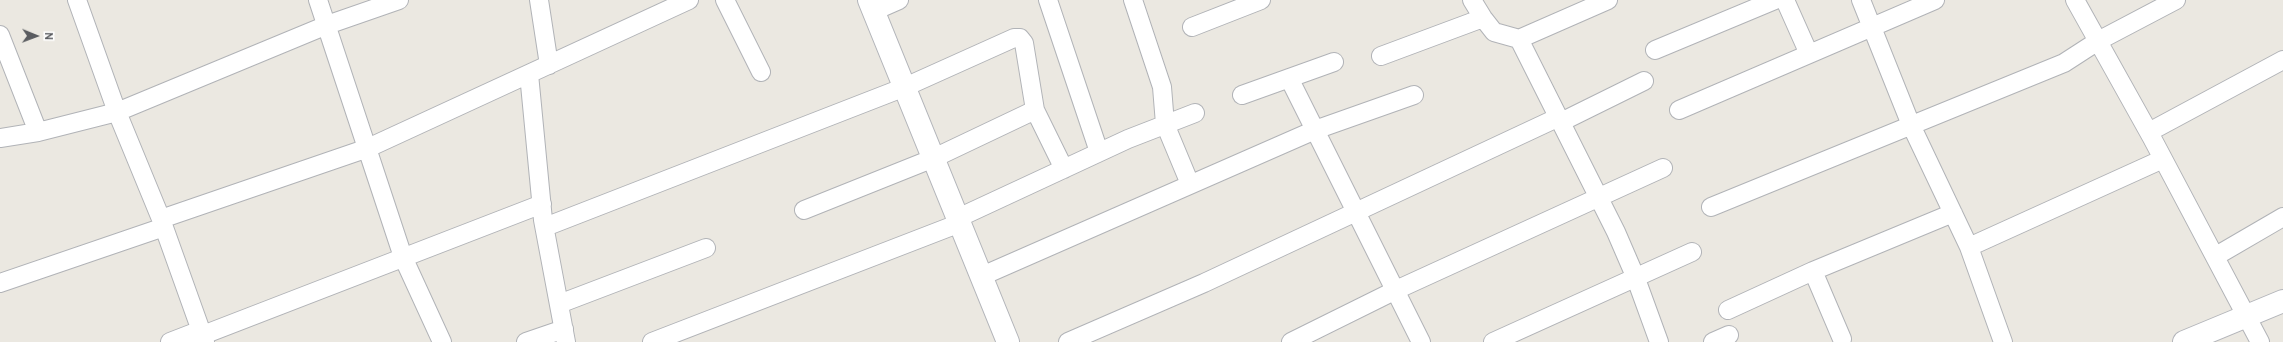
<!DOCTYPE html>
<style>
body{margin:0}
#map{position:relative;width:2283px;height:342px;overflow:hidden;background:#ebe8e1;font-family:Overpass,sans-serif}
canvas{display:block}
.north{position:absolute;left:16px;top:16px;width:40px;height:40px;-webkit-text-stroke:3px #fff;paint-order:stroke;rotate:91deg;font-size:11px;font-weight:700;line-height:16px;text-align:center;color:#5a5c60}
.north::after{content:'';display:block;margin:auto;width:14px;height:18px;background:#5a5c60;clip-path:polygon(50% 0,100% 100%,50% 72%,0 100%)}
</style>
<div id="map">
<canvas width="2283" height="342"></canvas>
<div class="north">N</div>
</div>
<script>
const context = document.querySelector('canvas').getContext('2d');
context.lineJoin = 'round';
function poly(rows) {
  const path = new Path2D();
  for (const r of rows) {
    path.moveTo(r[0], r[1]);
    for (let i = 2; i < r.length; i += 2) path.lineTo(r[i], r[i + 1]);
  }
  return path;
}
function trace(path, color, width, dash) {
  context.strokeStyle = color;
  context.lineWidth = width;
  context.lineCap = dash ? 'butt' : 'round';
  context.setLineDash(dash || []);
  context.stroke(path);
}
const street = poly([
 [77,0,117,112,161,219,205,342],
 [318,0,403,257,442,342],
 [539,0,549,65],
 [725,0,761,72],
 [1048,0,1099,152],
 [1133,0,1162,87,1165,124,1190,184],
 [1472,0,1483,18,1494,32,1519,39,1608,0],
 [1785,0,1809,54],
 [1861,0,1911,125,1969,247,2003,342],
 [2075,0,2152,138,2260,342],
 [874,11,899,0],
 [1192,27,1261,0],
 [0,35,38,132],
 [1519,39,1616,232,1635,276,1659,342],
 [1655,50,1775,0],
 [1381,56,1483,18],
 [529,74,543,220,566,342],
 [1289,78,1421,342],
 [1242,95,1334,62],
 [1679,110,1935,0],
 [1561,122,1644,81],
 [2149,132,2283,60],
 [0,138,38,132,117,112,327,25,399,0],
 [1711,207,2064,63,2098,41,2176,0],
 [804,210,934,158,1035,110],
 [958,218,1128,139,1195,113],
 [161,219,368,148,689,0],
 [545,227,905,87,1014,38,1020,38,1024,43,1035,110,1064,169],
 [1969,247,2163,159],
 [2216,256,2283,217],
 [1813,271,1842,339],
 [982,276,1315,130,1414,95],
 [0,283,164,227],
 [559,304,706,248],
 [1728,310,1813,271,1953,213],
 [203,335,542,204],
 [170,342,201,330],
 [526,342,564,329],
 [652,342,960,223],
 [1068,342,1204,283,1559,117],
 [1291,342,1396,290,1663,168],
 [1493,342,1692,252],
 [1713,342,1729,335]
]);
const secondary = poly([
 [869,0,1008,342],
 [2184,342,2283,301]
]);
trace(street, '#b1b3b7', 20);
trace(secondary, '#b3b5ba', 24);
trace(street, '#fff', 18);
trace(secondary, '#fff', 22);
</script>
